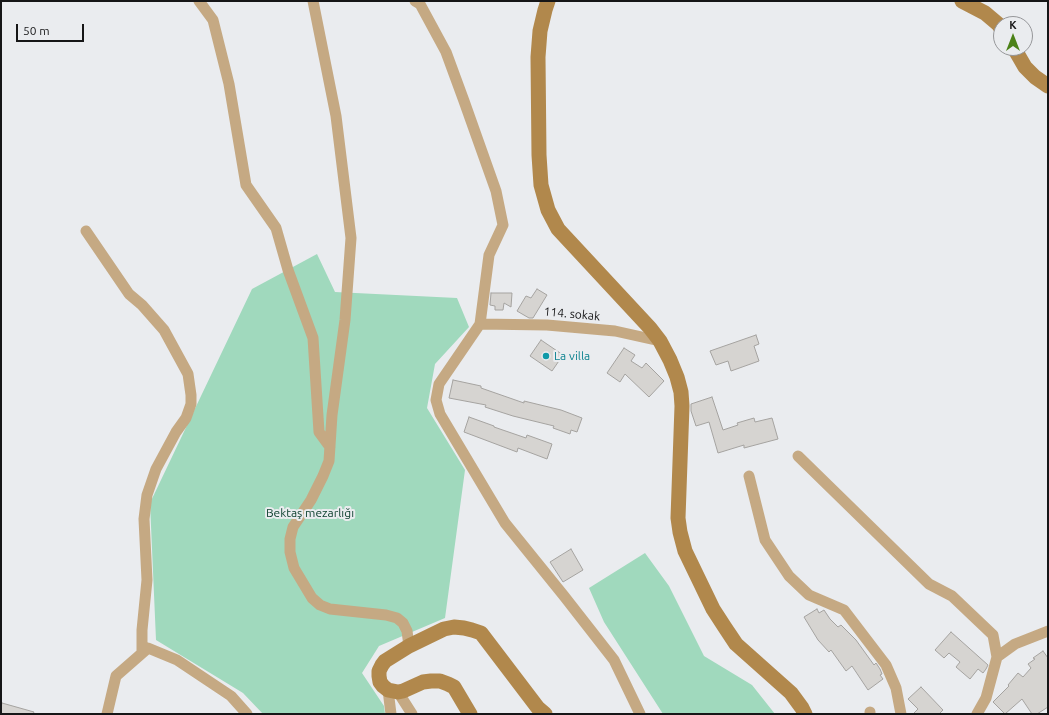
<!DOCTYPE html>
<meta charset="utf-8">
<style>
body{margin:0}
#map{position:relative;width:1049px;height:715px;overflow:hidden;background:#eaecef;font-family:Ubuntu,sans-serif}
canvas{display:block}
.frame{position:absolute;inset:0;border:2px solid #161617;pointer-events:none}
.north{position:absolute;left:993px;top:16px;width:40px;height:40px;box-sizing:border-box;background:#eaecef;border:1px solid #959699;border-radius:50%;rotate:0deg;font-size:11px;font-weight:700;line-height:16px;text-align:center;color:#161617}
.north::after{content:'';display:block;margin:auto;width:14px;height:18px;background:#4c8218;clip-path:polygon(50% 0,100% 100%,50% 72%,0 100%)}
.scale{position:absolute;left:16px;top:24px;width:68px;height:18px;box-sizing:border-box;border:2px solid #161617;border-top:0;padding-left:5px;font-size:12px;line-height:14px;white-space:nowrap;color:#161617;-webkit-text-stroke:3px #eaecef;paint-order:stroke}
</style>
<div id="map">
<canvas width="1049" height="715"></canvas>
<div class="frame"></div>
<div class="north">K</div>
<div class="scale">50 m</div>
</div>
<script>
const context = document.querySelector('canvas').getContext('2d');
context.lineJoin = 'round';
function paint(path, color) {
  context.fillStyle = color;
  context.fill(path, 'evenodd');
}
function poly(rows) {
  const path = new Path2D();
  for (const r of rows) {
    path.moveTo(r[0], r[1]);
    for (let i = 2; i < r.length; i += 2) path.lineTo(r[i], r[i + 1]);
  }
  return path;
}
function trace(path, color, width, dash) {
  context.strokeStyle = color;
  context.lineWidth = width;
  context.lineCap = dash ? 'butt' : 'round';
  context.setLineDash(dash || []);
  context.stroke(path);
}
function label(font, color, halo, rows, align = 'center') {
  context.font = font + ' Ubuntu,sans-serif';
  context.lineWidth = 4;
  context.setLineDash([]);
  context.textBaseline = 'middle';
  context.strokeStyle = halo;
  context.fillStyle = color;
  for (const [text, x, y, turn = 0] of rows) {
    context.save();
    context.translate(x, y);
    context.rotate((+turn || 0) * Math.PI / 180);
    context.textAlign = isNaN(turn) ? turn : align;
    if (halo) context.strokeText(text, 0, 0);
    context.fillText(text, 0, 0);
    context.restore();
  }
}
const green = poly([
 [317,254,335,292,457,298,469,327,435,364,427,408,465,470,445,618,379,646,362,673,384,706,385,714,263,714,243,693,156,640,150,503,252,289],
 [645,553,669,586,704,656,752,685,775,714,663,714,604,622,589,588]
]);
const building = poly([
 [537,289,547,295,533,318,529,318,517,311,526,296,531,298,537,289],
 [491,293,512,293,511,307,504,303,503,310,495,310,495,306,490,305,491,293],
 [756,335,759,344,754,346,759,361,731,371,728,361,716,365,710,351,756,335],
 [541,340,563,355,552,371,530,356,541,340],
 [624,348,635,355,631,361,642,368,646,363,664,381,649,397,625,374,620,382,607,373,624,348],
 [453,380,481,386,481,388,524,403,524,401,561,410,582,418,577,432,571,430,570,434,553,428,554,426,513,416,485,407,486,405,449,398,453,380],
 [712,397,723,430,738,425,737,423,754,418,755,422,772,418,778,439,744,448,744,445,718,453,709,422,696,426,691,411,691,404,712,397],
 [469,417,494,426,494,427,526,438,527,435,552,444,547,459,518,448,517,452,464,432,469,417],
 [571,549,583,570,563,582,550,562,571,549],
 [817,609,819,613,824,610,830,619,838,627,841,625,856,640,874,665,876,663,880,669,882,674,880,675,883,679,868,690,852,666,846,671,831,650,829,652,818,640,804,617,817,609],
 [951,632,988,665,986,669,983,673,978,669,970,679,956,667,960,662,949,653,944,658,935,650,951,632],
 [1043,651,1048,658,1048,707,1037,714,1032,714,1022,699,1005,714,993,702,1009,686,1008,685,1018,673,1023,677,1031,668,1028,664,1035,659,1033,658,1043,651],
 [921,687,943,710,939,714,913,714,918,709,908,699,921,687],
 [2,703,34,712,33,714,1,714,1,707,2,703]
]);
const street = poly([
 [199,1,213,20,229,84,246,185,276,228,288,270,313,338,319,432,330,447],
 [313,1,336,116,351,238,345,320,332,415,329,461,323,476,311,500,293,527,290,539,290,552,294,568,312,598,320,605,330,609,386,615,397,618,403,623,407,631,409,646],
 [415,1,420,4,446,52,464,101,496,191,503,225,489,255,480,324,439,384,436,400,440,414,505,523,564,596,614,660,640,714],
 [86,231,129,294,142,305,164,330,188,374,191,395,191,404,186,418,176,432,156,469,147,495,144,519,147,580,142,630,142,653],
 [480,324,547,325,615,331,660,341],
 [798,456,929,584,952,596,993,635,997,657,986,698,977,714],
 [749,476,765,540,789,576,809,595,844,610,886,665,896,688,901,714],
 [997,657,1015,644,1048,631],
 [388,690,391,714],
 [398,692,412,714],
 [870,712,870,714],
 [107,714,116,676,148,648,177,660,231,696,247,714]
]);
const secondary = poly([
 [548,1,545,10,540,31,538,57,539,155,541,185,548,210,558,229,650,328,660,341,670,360,677,377,681,392,682,406,678,518,680,532,685,551,713,609,724,626,736,644,791,693,802,708,805,714],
 [962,1,985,13,998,24,1001,28],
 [1014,48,1025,67,1035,77,1048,86],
 [470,714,454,687,448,684,440,681,431,681,423,682,403,691,398,692,388,690,383,686,380,682,379,676,379,671,382,665,385,661,409,646,444,629,454,627,464,628,472,630,481,633,538,708,545,714]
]);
const markers = [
 [546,356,4,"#0f9aa8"]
];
const streetNames = [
 ["114. sokak",572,314,5]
];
const cultureNames = [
 ["La villa",554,356]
];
const parkNames = [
 ["Bektaş mezarlığı",310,513]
];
paint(green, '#a0d9bd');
paint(building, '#d6d4d1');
trace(building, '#a5a3a0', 1);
trace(street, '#c5a983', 11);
trace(secondary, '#b1884c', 15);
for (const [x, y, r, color] of markers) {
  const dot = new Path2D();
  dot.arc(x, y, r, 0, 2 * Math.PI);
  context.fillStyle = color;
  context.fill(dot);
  trace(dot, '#eaecef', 1.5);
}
label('12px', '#161617', '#eaecef', streetNames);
label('12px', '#0d838f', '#eaecef', cultureNames, 'left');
label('12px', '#083d2a', '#eaecef', parkNames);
</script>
